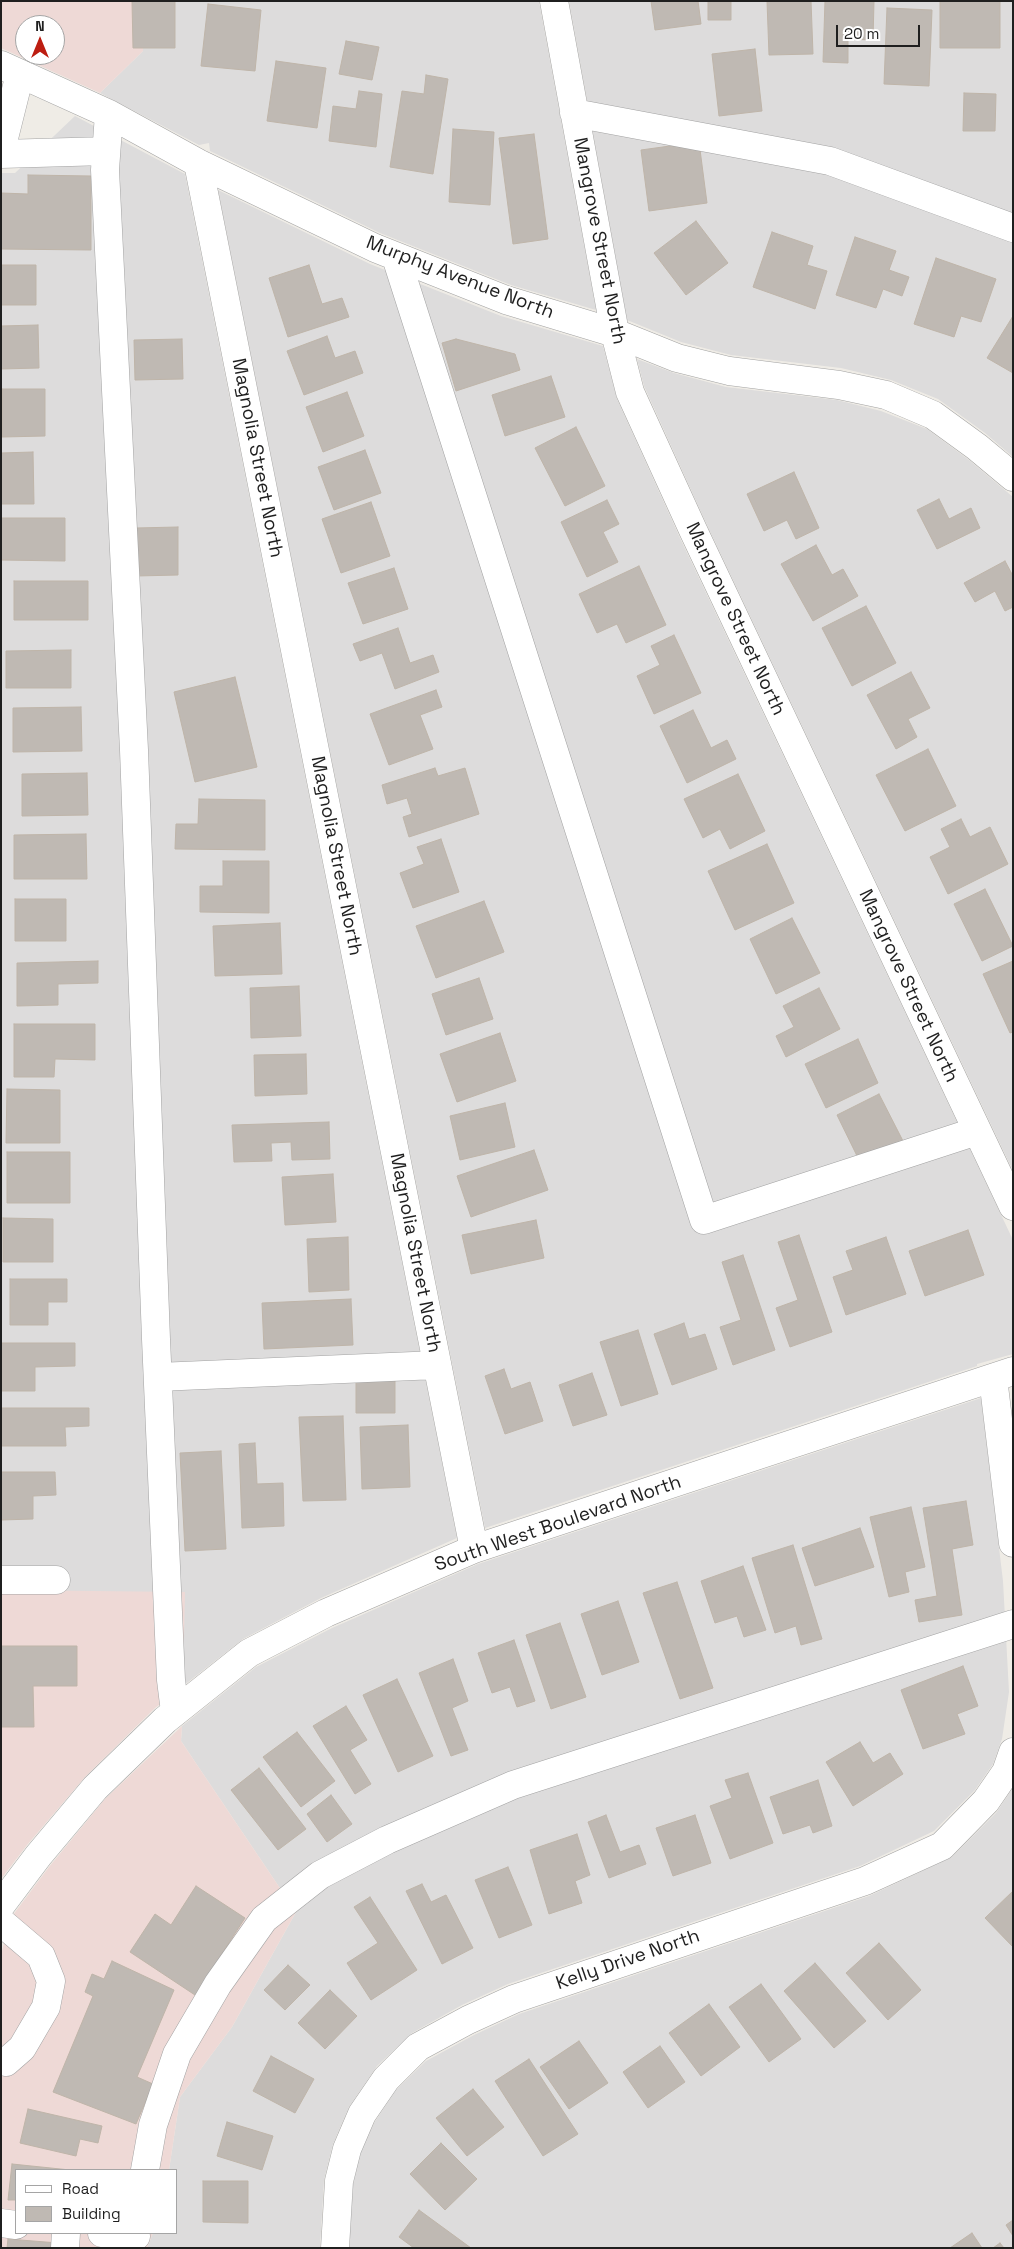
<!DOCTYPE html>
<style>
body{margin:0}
#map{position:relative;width:1014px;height:2249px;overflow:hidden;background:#efece6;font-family:"Space Grotesk",sans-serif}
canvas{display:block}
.frame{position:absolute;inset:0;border:2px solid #1f1f1f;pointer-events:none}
.legend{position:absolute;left:15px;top:2169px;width:162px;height:65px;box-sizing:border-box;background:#fff;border:1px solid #a5a5a5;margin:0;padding:6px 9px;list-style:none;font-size:15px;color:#1f1f1f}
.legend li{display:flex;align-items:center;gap:10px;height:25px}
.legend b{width:25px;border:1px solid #a5a5a5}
.north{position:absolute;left:15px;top:15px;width:50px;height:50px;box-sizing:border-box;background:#fff;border:1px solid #a5a5a5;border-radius:50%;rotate:0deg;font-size:14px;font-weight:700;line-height:20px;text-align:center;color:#1f1f1f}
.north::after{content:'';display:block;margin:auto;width:18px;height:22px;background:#bd1d11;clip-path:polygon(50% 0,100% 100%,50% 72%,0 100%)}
.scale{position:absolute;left:836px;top:25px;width:84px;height:22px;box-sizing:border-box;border:2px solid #1f1f1f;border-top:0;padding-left:6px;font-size:15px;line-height:18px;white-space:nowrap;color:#1f1f1f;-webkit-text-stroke:4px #fff;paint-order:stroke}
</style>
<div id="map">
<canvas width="1014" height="2249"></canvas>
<div class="frame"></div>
<ul class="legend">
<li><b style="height:6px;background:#fff"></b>Road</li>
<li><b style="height:14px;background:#bfb9b3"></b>Building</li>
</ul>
<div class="north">N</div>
<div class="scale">20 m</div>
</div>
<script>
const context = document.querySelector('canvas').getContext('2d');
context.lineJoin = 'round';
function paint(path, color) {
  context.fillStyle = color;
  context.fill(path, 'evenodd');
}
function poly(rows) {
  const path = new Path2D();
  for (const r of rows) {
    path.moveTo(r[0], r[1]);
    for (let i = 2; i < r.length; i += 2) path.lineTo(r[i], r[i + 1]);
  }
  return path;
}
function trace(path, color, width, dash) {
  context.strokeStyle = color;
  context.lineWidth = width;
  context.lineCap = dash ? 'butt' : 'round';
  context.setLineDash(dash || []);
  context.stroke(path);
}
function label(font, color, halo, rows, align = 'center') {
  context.font = font + ' "Space Grotesk",sans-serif';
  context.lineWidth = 4;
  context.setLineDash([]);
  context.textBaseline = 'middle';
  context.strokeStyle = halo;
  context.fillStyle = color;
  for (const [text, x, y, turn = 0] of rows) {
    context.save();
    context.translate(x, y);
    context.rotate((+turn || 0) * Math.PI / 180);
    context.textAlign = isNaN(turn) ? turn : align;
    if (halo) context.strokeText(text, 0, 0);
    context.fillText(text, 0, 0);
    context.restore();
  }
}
const residential = poly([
 [143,1,539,1,596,310,511,285,380,233,210,151,209,143,199,145,100,93,143,51],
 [569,1,1013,1,1013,457,985,433,938,399,891,380,841,368,731,355,681,342,627,320],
 [75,116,185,174,457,1538,321,1598,243,1639,183,1686,1,1590,1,173,15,173],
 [218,190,370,264,501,316,603,346,617,399,680,538,1013,1240,1013,1354,977,1364,977,1366,485,1528],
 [637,359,674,373,726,387,837,400,881,411,927,429,969,460,1013,497,1013,1171,706,523,644,386],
 [981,1398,1003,1581,1009,1692,1002,1739,993,1764,975,1790,934,1831,860,1866,508,1984,462,2005,412,2033,377,2066,349,2107,333,2144,324,2180,320,2248,147,2248,153,2233,176,2233,176,2170,169,2170,180,2097,232,2027,296,1912,181,1741,182,1726,256,1667,332,1628,478,1564],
 [1013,1788,1013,2248,349,2248,353,2184,360,2154,374,2123,396,2090,426,2061,474,2035,519,2014,869,1896,952,1857,996,1813]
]);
const commercial = poly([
 [1,1,143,1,143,51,100,93,1,48],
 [25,25,55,25,55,55,25,55],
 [1,1590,185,1592,183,1686,155,1708,85,1777,27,1845,1,1879],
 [182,1726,181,1741,296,1912,232,2027,180,2097,169,2170,16,2170,16,2233,153,2233,147,2248,1,2248,1,1955,10,1919,49,1867,105,1799]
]);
const building = poly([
 [132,1,175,1,175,48,133,48,132,1],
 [651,1,698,1,701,24,655,30,651,1],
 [708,1,731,1,731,20,708,20,708,1],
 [767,1,811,1,813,54,769,55,767,1],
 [825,1,874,1,873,40,848,39,848,63,823,62,825,1],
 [940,1,1000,1,1000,48,940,48,940,1],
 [208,4,261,10,255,71,201,66,208,4],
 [887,8,932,10,929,86,884,84,887,8],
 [346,41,379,47,372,80,339,74,346,41],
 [755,49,762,111,719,116,712,54,755,49],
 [276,61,326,68,317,128,267,121,276,61],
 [426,75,448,79,433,174,390,167,402,91,424,94,426,75],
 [359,91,382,94,376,147,329,141,333,106,356,109,359,91],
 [964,93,996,94,995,131,963,131,964,93],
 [453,129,494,132,490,205,449,202,453,129],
 [534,134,548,239,513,244,499,138,534,134],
 [699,142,707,203,649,211,641,150,699,142],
 [28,175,91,176,91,250,1,249,1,193,28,194,28,175],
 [696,221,728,263,686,295,654,253,696,221],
 [772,232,813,246,807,265,827,271,815,309,753,287,772,232],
 [855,237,896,251,889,270,909,277,902,296,883,289,876,308,836,295,855,237],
 [936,258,996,279,981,322,961,316,954,337,914,324,936,258],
 [1,265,36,265,36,305,1,305,1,265],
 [309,265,322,304,342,298,349,317,288,337,269,278,309,265],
 [1013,316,1013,373,987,358,1013,316],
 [38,325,39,368,1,369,1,326,38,325],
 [327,336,335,358,355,351,363,373,304,395,287,351,327,336],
 [182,339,183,379,135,380,134,340,182,339],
 [456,339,515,354,520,370,456,391,442,343,456,339],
 [551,376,565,417,505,436,492,395,551,376],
 [2,389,45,389,45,436,2,437,2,389],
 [347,392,364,436,323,452,306,407,347,392],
 [576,427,605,486,565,506,535,448,576,427],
 [365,450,381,493,334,510,318,467,365,450],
 [33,452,34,504,1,504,1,453,33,452],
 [794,472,819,528,796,539,787,520,764,531,747,494,794,472],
 [939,499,949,519,971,508,980,528,937,549,917,510,939,499],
 [607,500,619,524,603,532,618,562,587,577,561,522,607,500],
 [371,502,390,556,341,573,322,519,371,502],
 [1,518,65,518,65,561,1,560,1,518],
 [178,527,178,575,136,576,136,528,178,527],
 [816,545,832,575,843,569,858,596,813,621,781,564,816,545],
 [1005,561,1013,576,1013,607,1005,611,995,591,975,602,964,583,1005,561],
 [639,566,666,625,626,643,617,624,597,633,579,594,639,566],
 [394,568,408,609,363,624,348,583,394,568],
 [14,581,88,581,88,620,14,620,14,581],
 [866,606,896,663,852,686,822,628,866,606],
 [398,628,410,663,433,655,439,672,395,689,382,653,360,661,353,644,398,628],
 [674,635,701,693,654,714,637,676,660,665,651,646,674,635],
 [71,650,71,688,6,688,6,651,71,650],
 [911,672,930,708,908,719,917,737,896,749,867,695,911,672],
 [235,677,257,767,195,782,174,692,235,677],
 [436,690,442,707,420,715,433,749,389,765,370,714,436,690],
 [81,707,82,751,13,752,13,708,81,707],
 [693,710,711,748,727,740,736,759,687,783,660,726,693,710],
 [928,749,956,806,905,831,876,775,928,749],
 [435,768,438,776,465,768,479,814,409,837,403,817,412,814,407,798,387,804,382,785,435,768],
 [87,773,88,815,22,816,22,774,87,773],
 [738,774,765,831,730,849,720,829,703,838,684,799,738,774],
 [199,799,265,800,265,850,175,849,176,824,198,824,199,799],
 [961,819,970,837,990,827,1008,864,948,894,930,857,950,847,941,829,961,819],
 [86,834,87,879,14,879,14,835,86,834],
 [441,839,459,892,413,908,400,873,424,864,417,847,441,839],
 [767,844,794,903,735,930,708,871,767,844],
 [223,861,269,861,269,913,200,912,200,886,223,886,223,861],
 [985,889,1013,946,982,961,954,904,985,889],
 [15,899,66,899,66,941,15,941,15,899],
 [484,901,504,952,436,978,416,926,484,901],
 [792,918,820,973,776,994,750,939,792,918],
 [280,923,282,974,215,976,213,926,280,923],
 [98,961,98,983,58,984,58,1005,17,1006,17,963,98,961],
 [1013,961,1013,1032,1010,1033,983,974,1013,961],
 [479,978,493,1019,446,1035,432,994,479,978],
 [299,986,301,1036,251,1038,250,988,299,986],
 [819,988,840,1029,786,1057,776,1036,794,1027,783,1006,819,988],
 [14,1024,95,1024,95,1060,55,1059,54,1077,14,1077,14,1024],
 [500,1033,516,1081,457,1102,440,1054,500,1033],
 [858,1039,878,1083,826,1108,805,1064,858,1039],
 [306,1054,307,1094,255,1096,254,1055,306,1054],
 [7,1089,60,1090,60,1143,6,1143,7,1089],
 [879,1094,903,1141,860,1162,837,1115,879,1094],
 [505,1103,515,1147,460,1160,450,1116,505,1103],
 [329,1122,330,1159,292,1160,291,1142,271,1143,272,1161,234,1162,232,1125,329,1122],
 [534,1150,548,1190,471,1217,457,1176,534,1150],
 [7,1152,70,1152,70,1203,7,1203,7,1152],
 [333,1174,336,1222,285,1225,282,1177,333,1174],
 [3,1218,53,1219,53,1262,3,1262,3,1218],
 [536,1220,544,1258,471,1274,462,1235,536,1220],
 [968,1230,984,1275,925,1296,909,1251,968,1230],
 [799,1235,832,1332,790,1347,776,1308,798,1300,778,1242,799,1235],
 [348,1237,349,1290,309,1292,307,1239,348,1237],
 [886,1237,906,1294,846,1315,833,1277,853,1270,846,1251,886,1237],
 [743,1255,775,1350,733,1365,720,1327,741,1320,722,1262,743,1255],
 [10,1279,67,1279,67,1302,48,1302,48,1325,10,1325,10,1279],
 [351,1299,353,1345,264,1349,262,1303,351,1299],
 [684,1323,689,1339,705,1334,717,1369,672,1385,654,1334,684,1323],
 [638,1330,658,1394,621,1406,600,1342,638,1330],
 [1,1343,75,1343,75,1366,35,1367,35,1391,1,1391,1,1343],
 [504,1369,511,1389,530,1382,543,1421,505,1434,485,1376,504,1369],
 [592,1373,607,1415,573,1426,559,1385,592,1373],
 [356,1380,395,1380,395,1413,356,1413,356,1380],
 [1,1408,89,1408,89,1426,65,1427,66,1446,1,1446,1,1408],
 [343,1416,346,1500,303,1501,299,1417,343,1416],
 [408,1425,410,1487,362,1489,360,1427,408,1425],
 [255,1443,257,1484,283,1483,284,1526,242,1528,239,1444,255,1443],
 [221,1451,226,1549,185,1551,180,1453,221,1451],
 [1,1472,55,1472,56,1495,33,1496,33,1519,1,1520,1,1472],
 [966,1501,973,1545,952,1549,962,1615,919,1622,915,1600,937,1596,923,1508,966,1501],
 [911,1507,925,1567,905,1572,909,1592,889,1597,870,1517,911,1507],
 [860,1528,874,1567,815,1586,802,1548,860,1528],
 [793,1545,822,1639,801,1645,796,1626,775,1633,752,1558,793,1545],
 [743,1566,766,1630,744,1637,737,1616,715,1623,701,1581,743,1566],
 [677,1582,713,1688,680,1699,643,1593,677,1582],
 [618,1601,639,1662,602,1675,581,1614,618,1601],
 [560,1623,586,1697,551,1709,526,1635,560,1623],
 [514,1640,535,1701,517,1707,510,1687,492,1693,478,1653,514,1640],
 [1,1646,77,1646,77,1686,33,1686,34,1727,1,1727,1,1646],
 [453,1659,468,1701,452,1708,468,1750,451,1756,419,1673,453,1659],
 [963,1666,978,1706,957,1714,965,1734,923,1749,901,1690,963,1666],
 [397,1679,433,1756,398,1772,363,1695,397,1679],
 [346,1706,367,1740,350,1750,371,1784,355,1794,313,1726,346,1706],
 [297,1732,335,1781,301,1807,263,1757,297,1732],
 [860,1742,873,1763,890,1753,903,1774,853,1806,826,1762,860,1742],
 [259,1768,306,1829,278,1850,231,1790,259,1768],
 [748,1773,773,1843,730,1859,710,1806,732,1798,725,1780,748,1773],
 [818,1780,832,1826,813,1833,810,1825,783,1834,770,1797,818,1780],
 [331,1795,352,1824,327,1842,307,1814,331,1795],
 [606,1815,620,1852,639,1845,646,1864,609,1878,588,1822,606,1815],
 [695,1815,711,1863,673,1876,656,1828,695,1815],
 [577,1834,590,1875,575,1881,582,1903,549,1914,530,1850,577,1834],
 [508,1867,532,1925,499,1938,475,1880,508,1867],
 [422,1884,431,1902,446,1895,473,1948,442,1964,406,1891,422,1884],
 [196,1886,245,1918,195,1995,130,1952,155,1914,171,1925,196,1886],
 [1013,1891,1013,1947,985,1918,1013,1891],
 [370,1897,417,1970,371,2000,347,1963,378,1943,354,1907,370,1897],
 [879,1943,921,1990,888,2020,846,1973,879,1943],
 [112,1961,174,1990,137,2077,153,2084,136,2124,53,2092,93,1996,85,1992,92,1974,104,1979,112,1961],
 [815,1963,866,2021,834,2048,784,1991,815,1963],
 [288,1965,310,1985,285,2010,264,1990,288,1965],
 [761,1984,801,2039,769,2062,729,2007,761,1984],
 [330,1990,357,2016,325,2049,298,2023,330,1990],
 [709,2004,740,2047,701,2076,669,2033,709,2004],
 [579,2041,608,2083,569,2109,540,2067,579,2041],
 [660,2046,685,2082,648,2108,623,2072,660,2046],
 [271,2056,314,2079,295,2113,253,2091,271,2056],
 [529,2059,578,2134,543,2156,495,2081,529,2059],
 [473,2089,504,2127,467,2156,436,2118,473,2089],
 [28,2109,102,2126,98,2143,80,2139,76,2156,20,2143,28,2109],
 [227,2122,273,2136,262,2170,217,2156,227,2122],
 [441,2143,477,2179,445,2210,410,2174,441,2143],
 [12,2164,70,2170,16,2170,16,2200,8,2200,12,2164],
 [203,2181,248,2181,248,2223,203,2222,203,2181],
 [419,2210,471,2248,414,2248,399,2237,419,2210],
 [1013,2220,1013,2236,1006,2225,1013,2220],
 [972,2233,982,2248,950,2248,972,2233],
 [8,2239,58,2243,57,2248,7,2248,8,2239],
 [1000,2243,1004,2248,993,2248,1000,2243]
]);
const minor = poly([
 [554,1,615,333,630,392,693,530,1013,1206],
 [1,65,109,114,198,163,375,248,506,300,615,333,677,358,729,371,839,385,886,395,933,415,977,447,1013,477],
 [574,113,830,161,1013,228],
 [109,114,105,170,134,750,156,1339,171,1680,175,1712],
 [1,150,20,74],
 [1,154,106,151],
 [198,163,474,1549],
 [396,257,704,1220,977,1131],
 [158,1377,437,1365],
 [993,1378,1013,1543],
 [1,1580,56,1580],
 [1,1905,38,1856,95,1788,165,1720,249,1653,326,1613,474,1549,1013,1371],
 [1,1922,41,1956,51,1981,46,2007,22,2048,6,2062,1,2061],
 [145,2170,153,2125,177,2054,218,1984,264,1919,320,1875,387,1840,513,1785,1013,1624],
 [1,2223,16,2225],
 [102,2233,136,2236],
 [65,2248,66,2233],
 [335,2248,339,2181,347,2149,362,2114,386,2079,418,2047,468,2020,514,1999,865,1881,942,1846,986,1801,1006,1772,1013,1752]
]);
const streetNames = [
 ["Mangrove Street North",599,241,79],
 ["Murphy Avenue North",460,278,21],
 ["Magnolia Street North",257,458,79],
 ["Mangrove Street North",735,619,65],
 ["Magnolia Street North",336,856,79],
 ["Mangrove Street North",908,986,65],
 ["Magnolia Street North",415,1253,79],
 ["South West Boulevard North",558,1524,-19],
 ["Kelly Drive North",628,1960,-19]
];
paint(residential, '#dddcdc');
paint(commercial, '#eed9d6');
paint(building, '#bfb9b3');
trace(building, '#bfb5a9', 1);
trace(minor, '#a3a3a3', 29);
trace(minor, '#fff', 28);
label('19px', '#1f1f1f', '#fff', streetNames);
</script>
